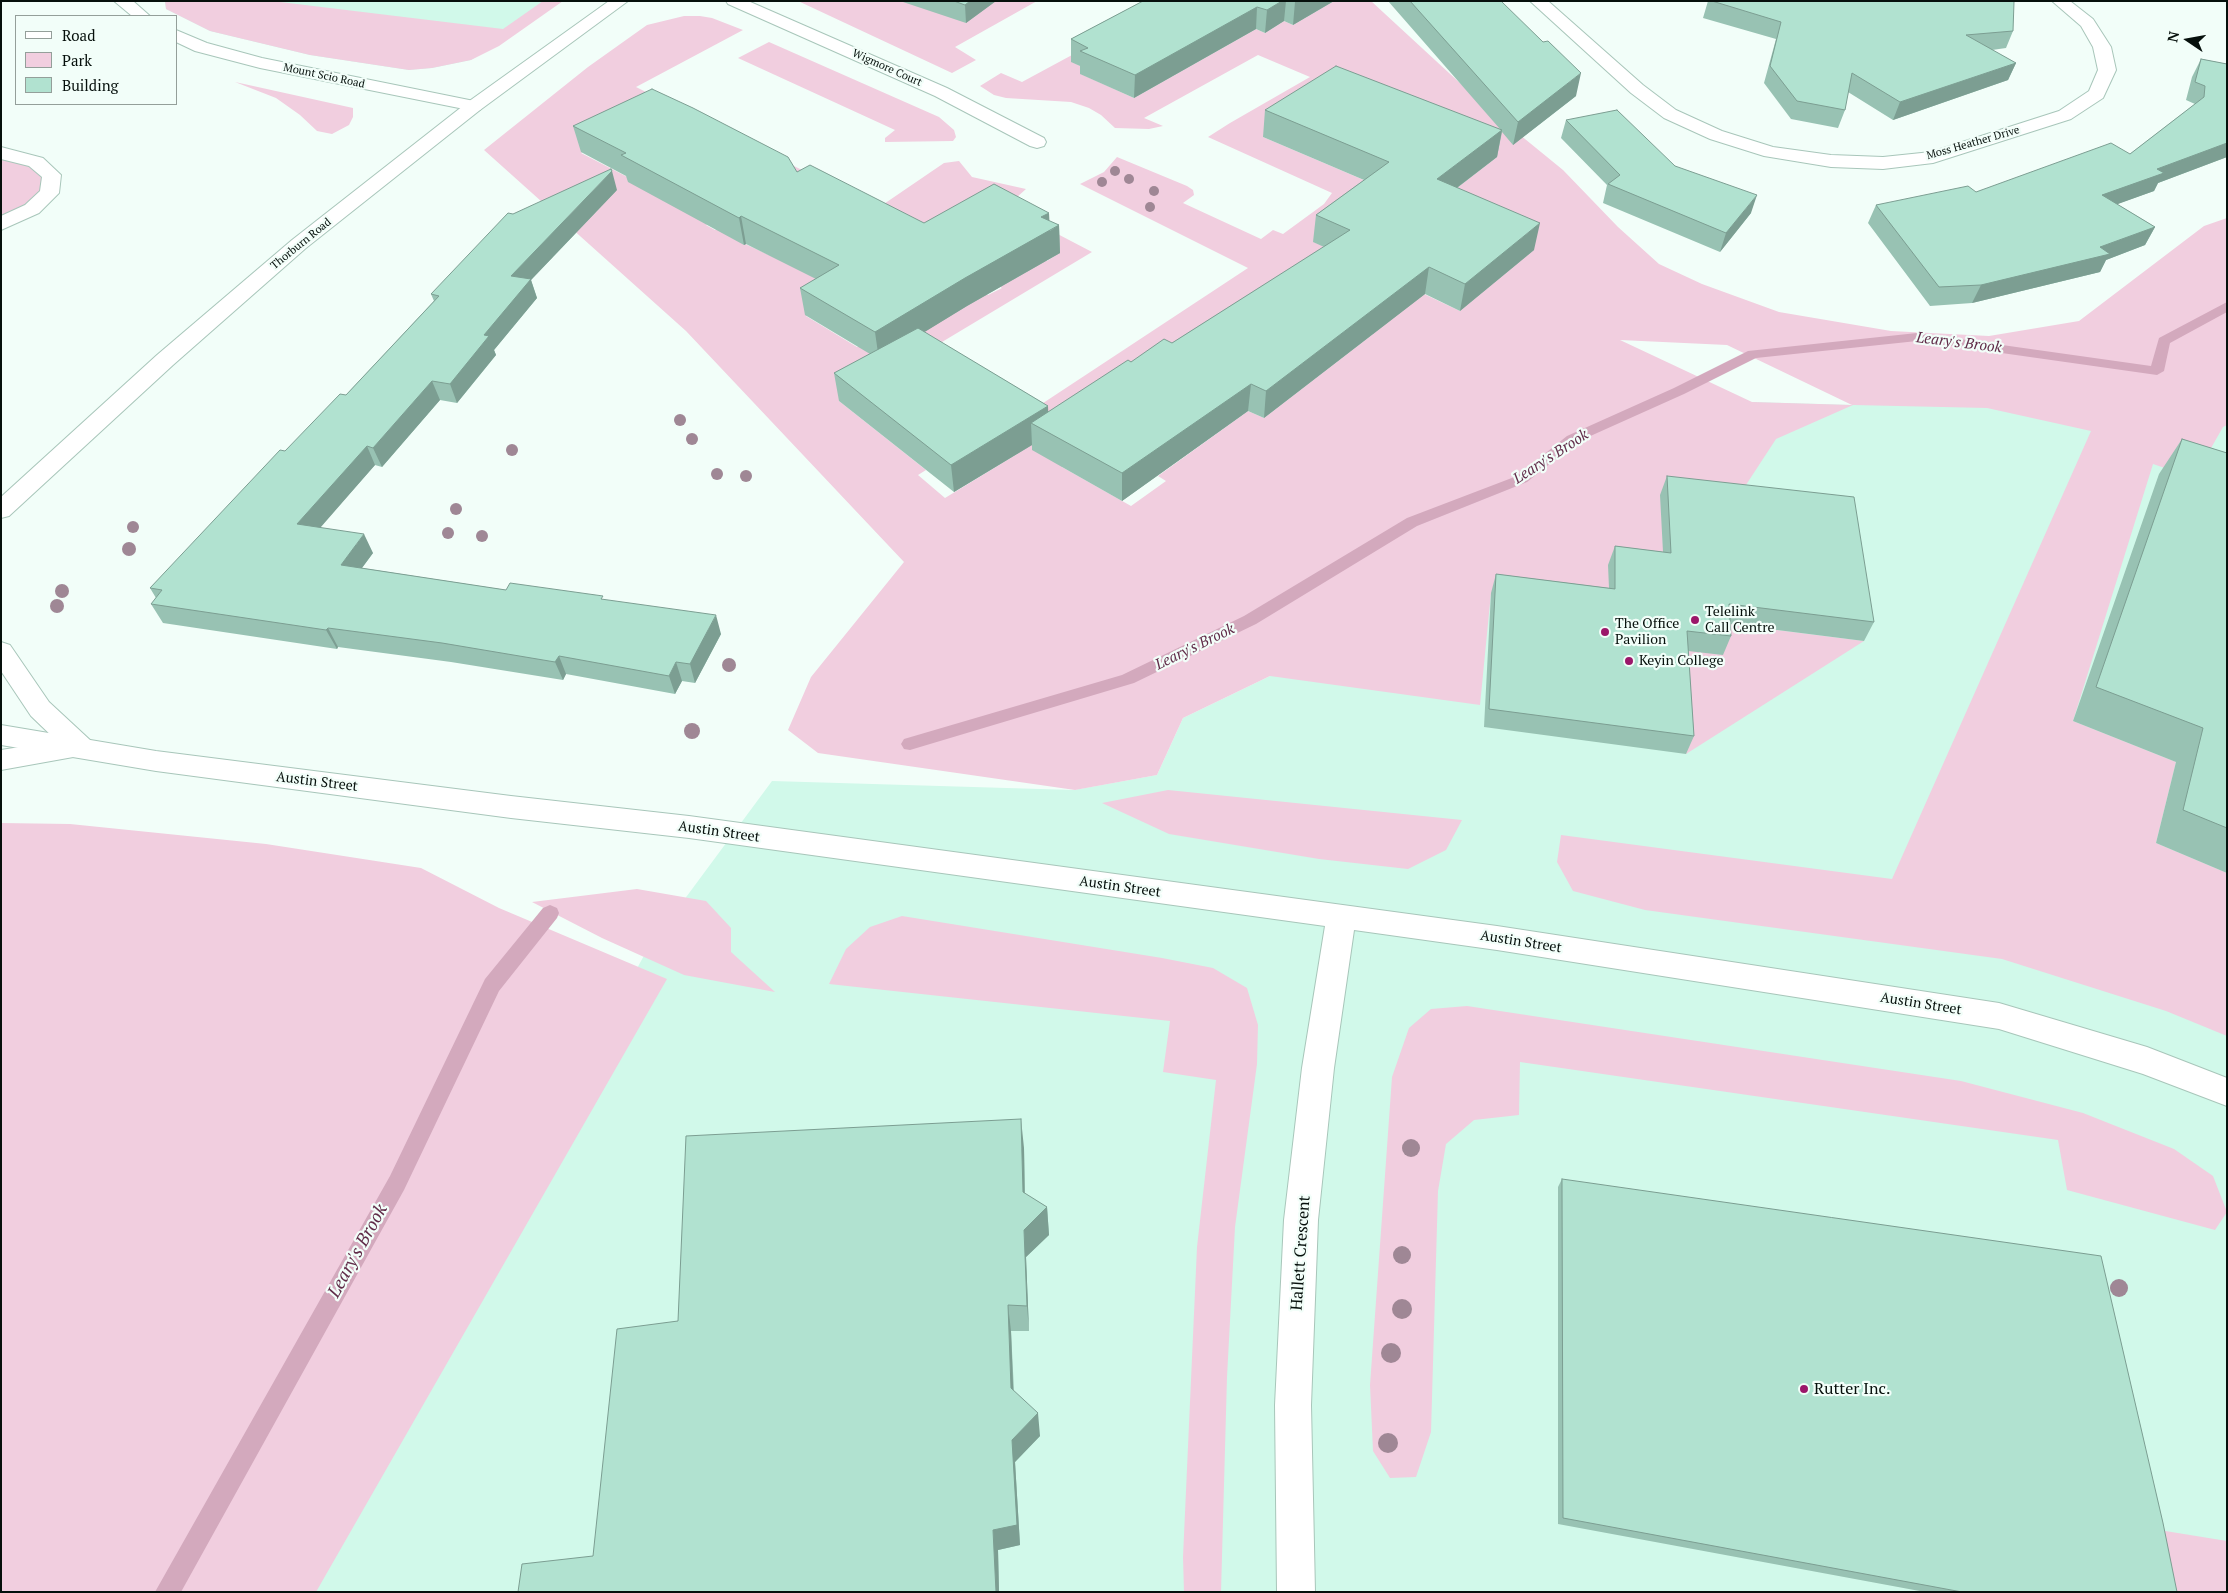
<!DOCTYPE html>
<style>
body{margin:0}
#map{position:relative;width:2228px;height:1593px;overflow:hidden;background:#f2fef9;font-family:"PT Serif",serif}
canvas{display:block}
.frame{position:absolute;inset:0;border:2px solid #06100c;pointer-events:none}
.legend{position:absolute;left:15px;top:15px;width:162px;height:90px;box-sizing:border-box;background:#f2fef9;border:1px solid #949f9a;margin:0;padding:6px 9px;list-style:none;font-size:15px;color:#06100c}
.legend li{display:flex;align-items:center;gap:10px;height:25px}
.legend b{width:25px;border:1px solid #949f9a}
.north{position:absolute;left:2163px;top:15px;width:50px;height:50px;-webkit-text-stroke:4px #f2fef9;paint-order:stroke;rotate:282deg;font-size:14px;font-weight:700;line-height:20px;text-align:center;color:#06100c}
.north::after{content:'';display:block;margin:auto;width:18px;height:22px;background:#06100c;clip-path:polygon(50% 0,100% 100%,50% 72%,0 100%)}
</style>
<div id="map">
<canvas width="2228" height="1593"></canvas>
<div class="frame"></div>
<ul class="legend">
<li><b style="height:6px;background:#fff"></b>Road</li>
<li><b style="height:14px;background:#f1cedf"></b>Park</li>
<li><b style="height:14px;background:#b1e2d0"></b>Building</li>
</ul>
<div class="north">N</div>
</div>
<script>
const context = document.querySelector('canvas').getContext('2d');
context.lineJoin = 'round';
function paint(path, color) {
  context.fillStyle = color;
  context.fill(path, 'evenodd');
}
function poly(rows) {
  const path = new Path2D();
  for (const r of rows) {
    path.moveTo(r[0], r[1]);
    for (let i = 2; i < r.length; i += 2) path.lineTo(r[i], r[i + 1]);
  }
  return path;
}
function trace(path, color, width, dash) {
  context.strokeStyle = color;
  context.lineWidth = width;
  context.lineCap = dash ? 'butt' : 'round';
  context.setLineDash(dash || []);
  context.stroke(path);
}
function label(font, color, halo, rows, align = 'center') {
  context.font = font + ' "PT Serif",serif';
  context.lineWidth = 4.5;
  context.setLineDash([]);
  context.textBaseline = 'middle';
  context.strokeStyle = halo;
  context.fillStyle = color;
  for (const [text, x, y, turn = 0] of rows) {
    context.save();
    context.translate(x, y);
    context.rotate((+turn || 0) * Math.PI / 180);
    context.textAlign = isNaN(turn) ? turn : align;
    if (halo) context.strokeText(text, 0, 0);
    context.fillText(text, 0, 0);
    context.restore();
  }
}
const built = poly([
 [165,1,563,1,471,60,432,68,409,70,310,55,210,31,166,9],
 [2227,384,2227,1592,299,1592,647,950,772,781,1074,790,1157,775,1183,718,1270,676,1752,402,1853,405]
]);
const green = poly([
 [165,1,272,1,503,29,543,1,563,1,499,46,471,60,432,68,409,70,310,55,210,31,166,9],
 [798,1,1037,1,955,47,976,60,952,73],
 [1172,1,1199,1,1212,7,1202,12,1184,4,1168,12,1184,20,1176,25,1157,17,1145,24,1162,32,1153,36,1135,29,1121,36,1139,44,1129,49,1111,41,1097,49,1114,57,1104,63,1087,54,1072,62,1089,70,1081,74,1134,98,1256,29,1265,33,1284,21,1293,25,1334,1,1371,1,1487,108,1563,170,1618,227,1659,264,1702,284,1779,312,1891,331,1989,336,2079,321,2204,226,2227,218,2227,425,2223,427,2194,478,2153,464,2073,721,2176,762,2156,843,2227,873,2227,1036,2166,1011,2002,959,1645,910,1573,891,1557,862,1561,835,1892,879,2091,431,1987,408,1853,405,1776,439,1742,491,1760,494,1760,507,1661,495,1664,573,1609,566,1609,608,1491,593,1480,705,1270,676,1183,718,1157,775,1075,790,818,753,788,730,811,677,904,562,686,331,484,150,588,67,647,25,684,16,700,16,712,18,743,30,636,87,878,208,944,163,959,161,972,177,1026,189,1006,207,1092,252,932,348,1031,411,1248,268,1080,184,1104,172,1117,157,1187,186,1193,190,1194,195,1183,203,1261,239,1273,230,1283,234,1324,204,1332,193,1208,137,1230,123,1310,77,1258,55,1144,118,1163,126,1149,129,1115,128,1101,115,1089,108,1071,102,1006,98,994,95,980,86,1001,73,1022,82],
 [1333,92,1497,157,1433,206,1533,250,1460,311,1314,242,1385,189,1263,137],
 [658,115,688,132,690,131,706,140,708,139,730,153,732,152,743,158,742,159,787,182,790,181,801,186,798,188,812,195,816,193,830,200,827,202,845,211,769,255,730,237,732,236,719,228,715,230,706,225,710,222,674,200,669,203,657,196,660,194,648,187,645,189,635,184,637,182,581,153,606,140,605,138,623,129,626,131],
 [996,211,1049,239,1042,244,1059,253,1047,261,1030,252,1013,261,1029,270,1016,278,1000,270,986,278,1002,288,988,295,970,286,967,288,954,296,969,304,953,314,937,304,927,309,922,306,915,311,928,319,915,327,902,320,892,326,883,331,896,340,883,348,870,339,857,347,806,316,875,274,881,277],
 [1280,300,1302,311,1313,304,1373,334,1264,418,1248,411,1158,476,1166,481,1131,506,1062,467,1074,460,1052,446,1070,435,1091,448,1098,443,1090,438,1098,432,1079,420,1096,410,1119,424,1133,414,1109,400,1128,388,1150,401,1167,389,1147,378,1163,367,1182,377,1192,371,1203,377,1208,374,1186,361,1200,351,1222,363,1225,361,1233,355,1212,343,1228,332,1251,344,1262,338,1265,335,1243,324,1256,315,1279,327,1281,326,1289,320,1267,308],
 [1620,340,1727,345,1852,405,1752,402],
 [931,361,943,368,928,377,944,388,960,378,973,387,958,396,971,406,975,408,991,398,1005,407,987,419,1001,429,991,436,997,439,1014,430,1026,437,1009,448,1017,454,945,498,918,475,926,470,839,401,907,364,916,369],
 [769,42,939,117,954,130,956,137,953,141,885,142,885,138,895,130,738,58],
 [235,82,353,108,353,117,349,125,332,134,317,131,300,115,276,98],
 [1,153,36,162,49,193,1,224],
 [1721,623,1864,641,1686,754,1680,649],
 [1168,790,1462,820,1446,850,1408,869,1319,859,1169,834,1102,803],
 [1,823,70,824,266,844,421,868,499,908,667,979,316,1592,1,1592],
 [637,889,706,901,731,928,731,952,775,992,684,975,602,938,532,902],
 [902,916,1162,958,1213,968,1247,988,1258,1025,1257,1064,1235,1227,1227,1377,1221,1592,1184,1592,1183,1557,1197,1247,1216,1080,1163,1072,1170,1021,829,984,846,949,870,927],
 [1467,1006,1961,1081,2083,1113,2174,1149,2213,1176,2227,1212,2215,1230,2067,1190,2058,1140,1520,1062,1519,1115,1474,1120,1446,1144,1438,1191,1431,1432,1416,1477,1390,1478,1373,1451,1370,1385,1392,1077,1409,1028,1431,1009],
 [2153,1529,2227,1541,2227,1592,2165,1592]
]);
const stream = poly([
 [2227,302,2227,312,2170,343,2164,371,2157,375,1917,341,1756,358,1684,394,1577,442,1527,482,1417,526,1256,624,1134,683,910,750,904,749,901,744,904,739,1122,675,1244,616,1407,518,1517,476,1567,436,1674,388,1748,351,1917,333,2151,366,2159,338,2227,302],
 [550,905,557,908,559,913,557,918,499,991,404,1190,181,1592,155,1592,390,1176,485,979,543,908,550,905]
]);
const minor = poly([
 [726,1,748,1,947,88,1044,138,1046,142,1044,146,1037,148,1030,146,935,96,728,4,726,1],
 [1530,1,1548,1,1643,85,1676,110,1722,131,1773,147,1831,155,1883,157,1931,152,2059,111,2089,91,2098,70,2093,47,2081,26,2052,1,2070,1,2093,19,2111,47,2116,70,2103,98,2071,119,1933,163,1883,169,1831,167,1764,156,1710,139,1664,118,1631,93,1530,1],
 [1,147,43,158,61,175,59,193,39,213,1,230,1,216,25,205,40,191,42,177,29,166,1,159,1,147],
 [1,725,156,751,511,796,689,816,1497,926,1999,1003,2147,1047,2227,1078,2227,1106,2143,1074,1999,1029,1497,950,1354,930,1334,1068,1318,1220,1311,1405,1315,1592,1277,1592,1275,1405,1284,1220,1302,1068,1325,926,689,838,511,818,156,771,1,745,1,725]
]);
const tertiary = poly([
 [114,1,133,1,150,16,132,16,114,1],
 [176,30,207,43,262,58,474,101,480,102,483,106,480,110,474,111,260,68,195,51,176,42,176,30]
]);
const secondary = poly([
 [609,1,628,1,480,110,306,248,173,365,9,516,1,518,1,497,157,355,292,240,468,102,609,1],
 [1,642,10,645,49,702,90,740,94,747,90,754,1,770,1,750,57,741,31,716,1,671,1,642]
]);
const trees = [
 [1115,171,5],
 [1129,179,5],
 [1102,182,5],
 [1154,191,5],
 [1150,207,5],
 [680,420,6],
 [692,439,6],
 [512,450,6],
 [717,474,6],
 [746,476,6],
 [456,509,6],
 [133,527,6],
 [448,533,6],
 [482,536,6],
 [129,549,7],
 [62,591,7],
 [57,606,7],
 [729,665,7],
 [692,731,8],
 [1411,1148,9],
 [1402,1255,9],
 [2119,1288,9],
 [1402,1309,10],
 [1391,1353,10],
 [1388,1443,10]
];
const wall = poly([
 [900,1,996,1,966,23],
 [1143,1,1334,1,1293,25,1284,21,1265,33,1256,29,1134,98,1080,74,1080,66,1071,62,1071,39],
 [1388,1,1501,1,1576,96,1513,145,1502,132,1497,157,1457,188,1534,250,1460,311,1425,294,1264,418,1248,411,1122,501,1032,450,1032,445,954,492,839,401,834,373,870,354,805,315,800,288,816,279,746,244,744,245,628,182,626,176,581,152,573,126,797,172,924,223,1049,213,1049,221,1059,225,1060,253,967,306,924,332,1048,406,1048,412,1131,362,1172,343,1324,247,1313,242,1316,215,1364,180,1263,137,1265,110,1500,129],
 [1708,1,2013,1,2013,31,2006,48,1992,50,2016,63,2008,80,1893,120,1848,92,1845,110,1838,128,1791,119,1764,83,1776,39,1703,18],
 [2201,59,2227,64,2227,157,2158,183,2154,191,2117,204,2155,227,2145,245,2106,260,2100,272,1972,303,1930,306,1868,223,1876,205,1976,192,2130,154,2195,104,2186,100,2192,77],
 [1566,120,1675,166,1751,213,1720,252,1603,203,1607,185,1561,138],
 [617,190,531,280,537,298,494,350,496,355,457,403,440,400,382,467,375,465,320,527,373,553,362,568,506,590,605,600,721,634,695,683,682,681,675,694,566,674,563,680,451,662,338,647,337,649,163,623,151,604,156,598,150,588,285,451,346,395,434,301,431,294],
 [2182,439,2227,453,2227,873,2156,843,2176,762,2073,721,2159,474],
 [1667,476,1874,622,1864,641,1730,624,1731,636,1723,655,1688,651,1694,736,1686,754,1484,727,1491,593,1496,574,1609,588,1608,565,1615,546,1663,552,1660,495],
 [1024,1148,1025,1194,1047,1207,1049,1235,1026,1257,1029,1331,1011,1331,1014,1391,1040,1436,1015,1462,1020,1545,998,1550,999,1592,518,1592,593,1556,678,1321],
 [1562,1179,2177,1592,1925,1592,1558,1524,1558,1187]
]);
const shadedWall = poly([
 [970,1,996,1,966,23,965,5],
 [1282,1,1286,1,1284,21,1265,33,1267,10],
 [1296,1,1334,1,1293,25,1295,2],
 [1257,7,1256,29,1134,98,1135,75],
 [2016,63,2008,80,1893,120,1900,102],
 [1581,73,1576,96,1513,145,1518,122],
 [1502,130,1497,157,1433,206,1437,179],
 [2227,143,2227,157,2158,183,2154,191,2093,213,2102,195,2157,169],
 [612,171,617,190,531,280,537,298,494,350,496,355,457,403,450,384,484,335,511,276],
 [1757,195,1751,213,1720,252,1726,233],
 [1049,213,1050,231,1059,225,1060,253,967,306,879,360,875,332,1041,217],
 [741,216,746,244,744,245,739,218],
 [1540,223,1534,250,1460,311,1465,284],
 [2155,227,2145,245,2106,260,2100,272,1972,303,1981,285,2100,247],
 [1429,267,1425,294,1264,418,1266,391],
 [432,381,440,400,382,467,373,448],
 [1251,384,1248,411,1122,501,1122,473],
 [1048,406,1049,433,1031,423,1032,445,954,492,951,465],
 [367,446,375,465,307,543,297,524],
 [364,534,373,553,350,584,341,565],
 [716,615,721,634,695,683,690,664],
 [328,628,338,647,337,649,326,630],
 [559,656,566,674,563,680,555,662],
 [676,662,682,681,675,694,669,676],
 [1021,1119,1024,1148,1025,1220,1023,1192],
 [1047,1207,1049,1235,1026,1257,1029,1331,1027,1306,1024,1230],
 [1008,1305,1011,1331,1014,1412,1011,1388],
 [1038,1413,1040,1436,1015,1462,1020,1545,998,1550,999,1592,996,1592,993,1530,1012,1440]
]);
const building = poly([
 [954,1,970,1,965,5,954,1],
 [1143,1,1282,1,1267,10,1257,7,1135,75,1080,51,1088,48,1071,39,1143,1],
 [1410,1,1501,1,1543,42,1548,41,1581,73,1518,122,1410,1],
 [1712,1,2013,1,2014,2,2013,31,1966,35,2016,63,1900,102,1852,73,1845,110,1797,101,1770,66,1781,22,1712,1],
 [2201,59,2227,64,2227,143,2157,169,2164,173,2102,195,2155,227,2100,247,2110,254,1981,285,1939,287,1876,205,1968,186,1976,192,2111,143,2130,154,2204,97,2205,86,2195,82,2201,59],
 [1336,66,1502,130,1437,179,1540,223,1465,284,1429,267,1266,391,1251,384,1122,473,1031,423,1128,360,1131,362,1164,339,1172,343,1350,230,1316,215,1389,162,1265,110,1336,66],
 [652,89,693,108,788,157,797,172,810,165,924,223,994,184,1049,213,1041,217,1059,225,965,278,875,332,800,288,839,265,741,216,739,218,621,155,626,153,573,126,652,89],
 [1617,110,1675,166,1757,195,1726,233,1608,184,1620,175,1566,120,1617,110],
 [611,169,612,171,511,276,531,279,484,335,489,336,450,384,432,381,373,448,367,446,297,524,364,534,341,565,506,590,510,583,603,596,601,599,716,615,690,664,676,662,669,676,559,656,555,662,442,643,328,628,326,630,151,604,162,590,150,588,280,450,285,451,340,394,346,395,439,296,431,294,508,213,513,214,611,169],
 [918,328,1048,406,951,465,834,373,918,328],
 [2182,439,2227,453,2227,828,2183,810,2203,728,2096,687,2182,439],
 [1667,476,1854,497,1874,622,1729,604,1731,636,1687,631,1694,736,1489,709,1496,574,1615,589,1615,546,1671,553,1667,476],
 [1021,1119,1023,1192,1047,1207,1024,1230,1027,1306,1008,1305,1011,1388,1038,1413,1012,1440,1017,1525,993,1530,996,1592,518,1592,522,1564,593,1556,617,1329,678,1321,686,1136,1021,1119],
 [1562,1179,2101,1256,2163,1523,2177,1592,1962,1592,1563,1518,1562,1179]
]);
const markers = [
 [1695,620,5,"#9b176a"],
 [1605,632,5,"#9b176a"],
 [1629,661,5,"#9b176a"],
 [1804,1389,5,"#9b176a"]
];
const farStreetnames = [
 ["Wigmore Court",887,68,24],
 ["Mount Scio Road",324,76,12],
 ["Moss Heather Drive",1973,143,-16],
 ["Thorburn Road",301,244,-39]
];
const poiNames = [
 ["Telelink",1705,612],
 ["Call Centre",1705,628],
 ["The Office",1615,624],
 ["Pavilion",1615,640],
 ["Keyin College",1639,661]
];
const streetNames = [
 ["Austin Street",317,782,7],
 ["Austin Street",719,832,8],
 ["Austin Street",1120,887,8],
 ["Austin Street",1521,942,9],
 ["Austin Street",1921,1004,9]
];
const waterNames = [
 ["Leary's Brook",1959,343,7],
 ["Leary's Brook",1551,457,-33],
 ["Leary's Brook",1195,647,-26]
];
const nearStreetnames = [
 ["Hallett Crescent",1301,1253,-86]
];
const nearPoinames = [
 ["Rutter Inc.",1814,1389]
];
const nearWaternames = [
 ["Leary's Brook",358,1251,-61]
];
paint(built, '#d1f9ea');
paint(green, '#f1cedf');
paint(stream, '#d3a9bd');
trace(minor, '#a8c6ba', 2);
trace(tertiary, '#a8c6ba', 2);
trace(secondary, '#a8c6ba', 2);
paint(minor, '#fff');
paint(tertiary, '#fff');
paint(secondary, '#fff');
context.fillStyle = '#9f8795';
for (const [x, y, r] of trees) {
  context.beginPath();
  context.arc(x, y, r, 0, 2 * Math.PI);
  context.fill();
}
paint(wall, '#98c2b3');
paint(shadedWall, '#7c9e92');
paint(building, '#b1e2d0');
trace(building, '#7c9e92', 1);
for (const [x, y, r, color] of markers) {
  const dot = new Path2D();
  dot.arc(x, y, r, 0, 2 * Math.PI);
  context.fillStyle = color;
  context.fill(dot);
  trace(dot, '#f2fef9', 2);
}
label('11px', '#06100c', '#f2fef9', farStreetnames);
label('14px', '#06100c', '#f2fef9', poiNames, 'left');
label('14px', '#06100c', '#f2fef9', streetNames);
label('italic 15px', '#612c49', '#f2fef9', waterNames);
label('16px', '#06100c', '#f2fef9', nearStreetnames);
label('16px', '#06100c', '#f2fef9', nearPoinames, 'left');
label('italic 18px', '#612c49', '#f2fef9', nearWaternames);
</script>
